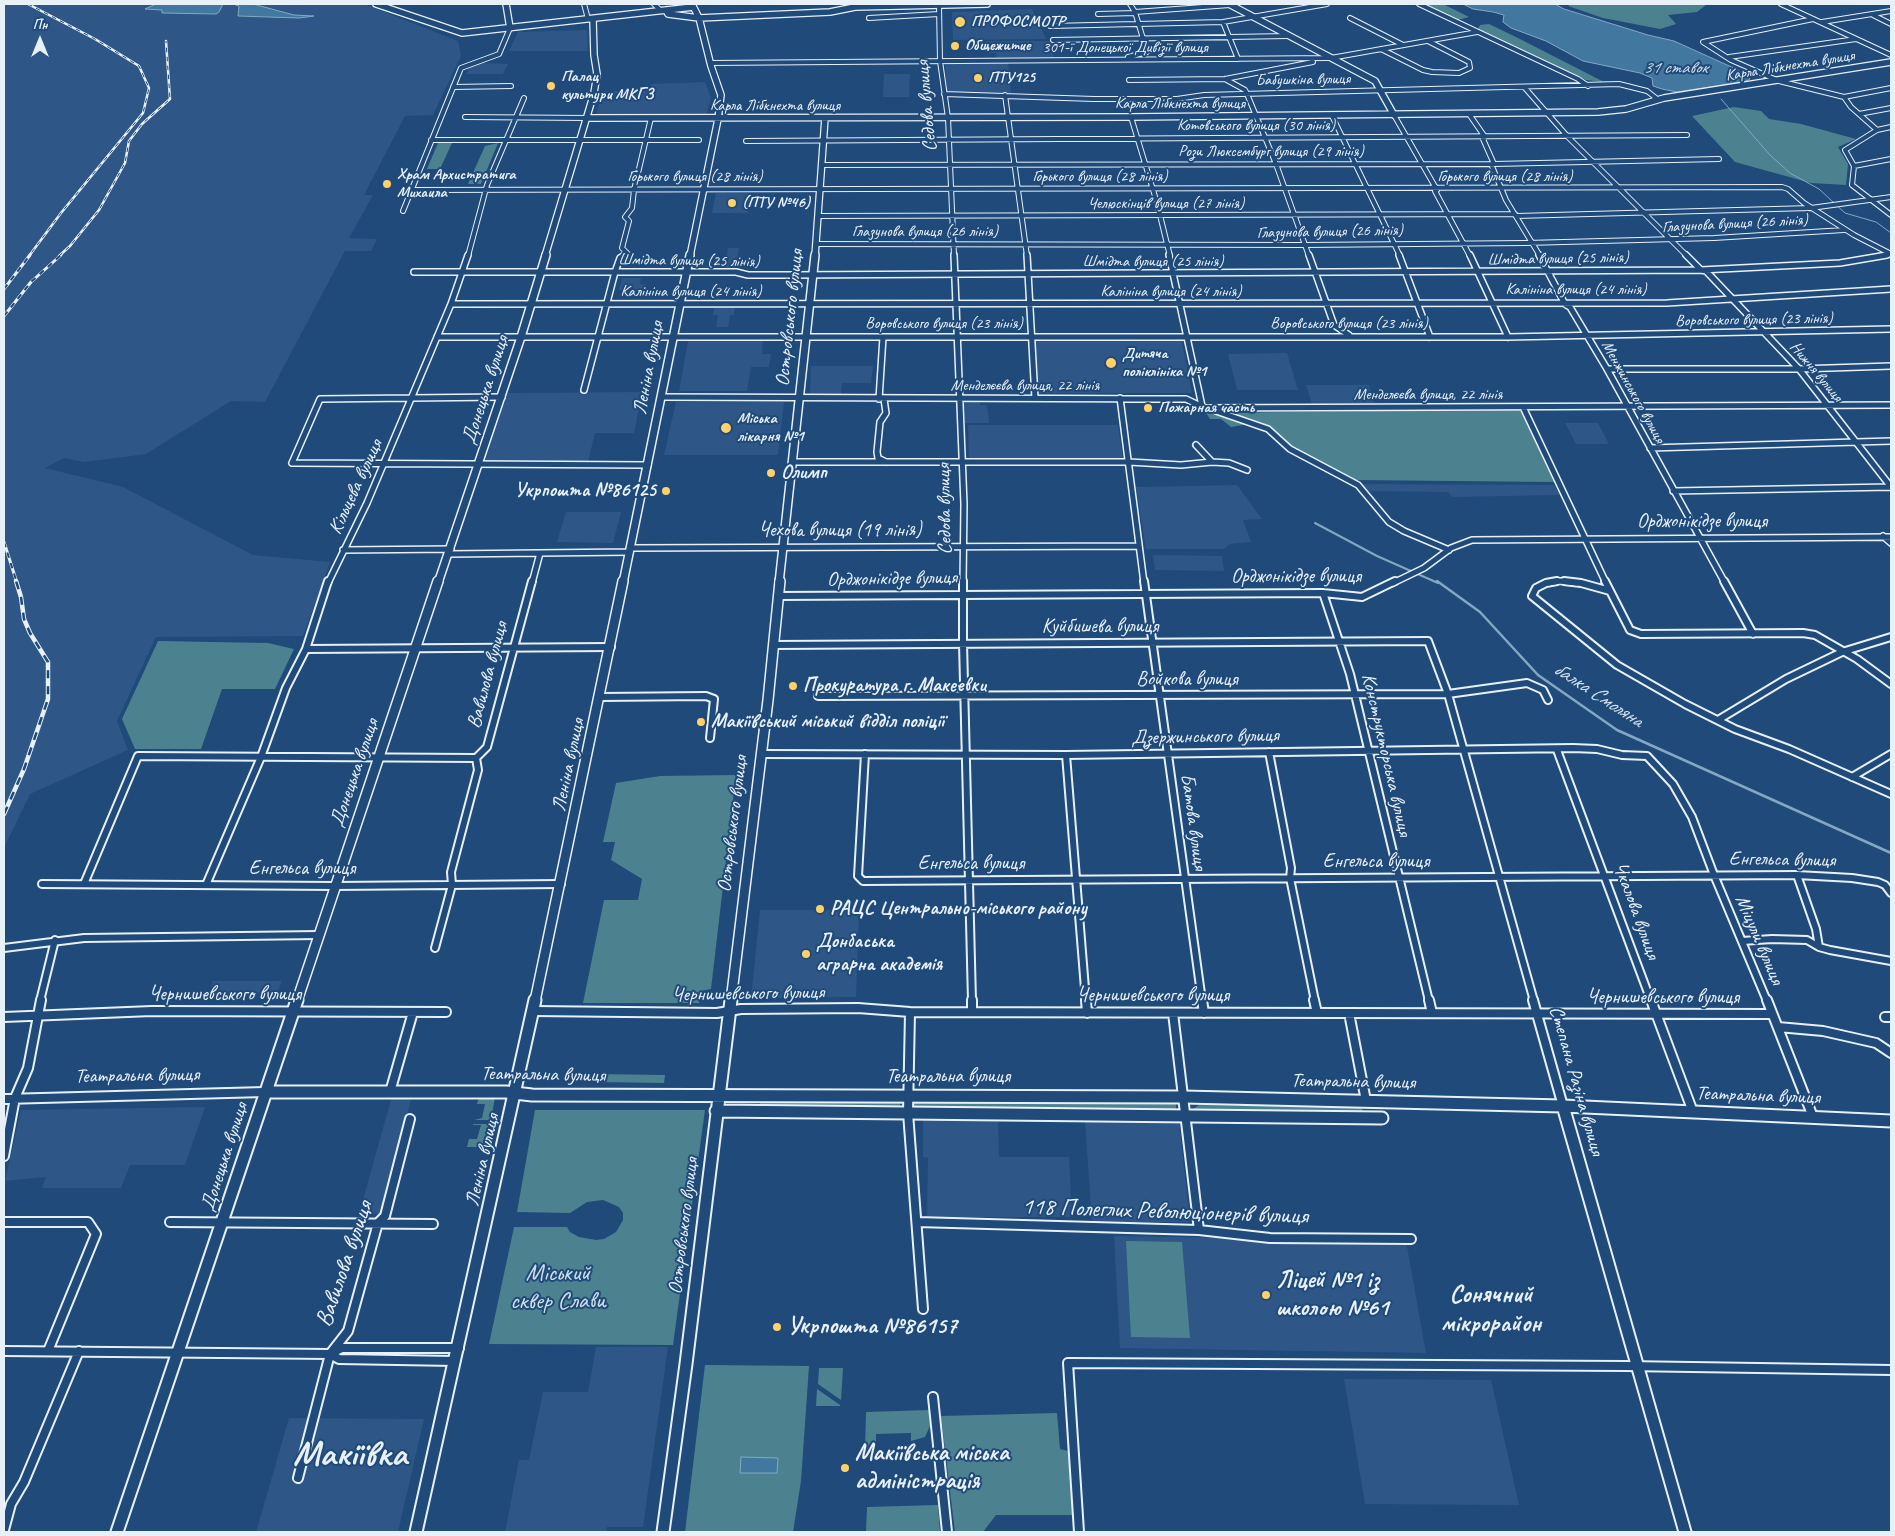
<!DOCTYPE html>
<meta charset="utf-8">
<style>
body{margin:0}
#map{position:relative;width:1895px;height:1536px;overflow:hidden;background:#1f4a7a;font-family:Caveat,sans-serif}
canvas{display:block}
.frame{position:absolute;inset:0;border:5px solid #e8f1f8;pointer-events:none}
.north{position:absolute;left:15px;top:15px;width:50px;height:50px;-webkit-text-stroke:4px #1f4a7a;paint-order:stroke;rotate:0deg;font-size:14px;font-weight:700;line-height:20px;text-align:center;color:#e8f1f8}
.north::after{content:'';display:block;margin:auto;width:18px;height:22px;background:#e8f1f8;clip-path:polygon(50% 0,100% 100%,50% 72%,0 100%)}
</style>
<div id="map">
<canvas width="1895" height="1536"></canvas>
<div class="frame"></div>
<div class="north">Пн</div>
</div>
<script>
const context = document.querySelector('canvas').getContext('2d');
context.lineJoin = 'round';
function paint(path, color) {
  context.fillStyle = color;
  context.fill(path, 'evenodd');
}
function poly(rows) {
  const path = new Path2D();
  for (const r of rows) {
    path.moveTo(r[0], r[1]);
    for (let i = 2; i < r.length; i += 2) path.lineTo(r[i], r[i + 1]);
  }
  return path;
}
function trace(path, color, width, dash) {
  context.strokeStyle = color;
  context.lineWidth = width;
  context.lineCap = dash ? 'butt' : 'round';
  context.setLineDash(dash || []);
  context.stroke(path);
}
function label(font, color, halo, rows, align = 'center') {
  context.font = font + ' Caveat,sans-serif';
  context.lineWidth = 4;
  context.setLineDash([]);
  context.textBaseline = 'middle';
  context.strokeStyle = halo;
  context.fillStyle = color;
  for (const [text, x, y, turn = 0] of rows) {
    context.save();
    context.translate(x, y);
    context.rotate((+turn || 0) * Math.PI / 180);
    context.textAlign = isNaN(turn) ? turn : align;
    if (halo) context.strokeText(text, 0, 0);
    context.fillText(text, 0, 0);
    context.restore();
  }
}
const built = poly([
 [4,4,364,4,458,41,461,56,433,115,405,116,364,195,373,195,349,238,377,239,371,251,345,251,265,402,231,401,146,454,84,462,64,458,45,468,123,487,253,555,330,562,303,636,156,637,117,721,128,750,30,794,4,848],
 [1032,9,1046,39,953,40,952,12],
 [587,30,588,51,509,51,518,32],
 [986,41,1053,41,1054,61,997,61,996,53,988,53],
 [1008,62,1011,93,947,93,945,63],
 [478,63,508,64,503,74,466,74,471,66],
 [884,74,910,74,909,97,883,97],
 [705,82,711,98,706,116,596,116,602,91,649,91,651,84],
 [716,193,751,193,748,213,712,213],
 [728,248,739,248,736,269,725,269],
 [622,278,641,278,640,284,646,285,645,290,619,290],
 [735,307,734,315,730,315,728,327,716,327,718,315,713,315,714,308],
 [1035,338,1181,338,1192,393,1039,393],
 [763,340,762,354,771,354,769,367,751,367,747,391,679,391,688,341],
 [1287,353,1298,390,1237,390,1228,354],
 [811,366,873,366,871,383,842,383,841,394,810,394],
 [1306,385,1369,385,1375,403,1312,404],
 [642,392,634,433,595,433,588,462,485,461,506,393],
 [964,401,980,401,980,405,987,405,989,423,965,423],
 [676,402,784,402,778,455,664,455],
 [1565,423,1598,423,1609,444,1576,444],
 [968,425,1118,425,1123,460,969,460],
 [1362,484,1554,485,1560,495,1452,497,1448,492,1365,491],
 [1237,485,1262,519,1243,520,1251,542,1230,544,1224,549,1146,549,1136,487],
 [566,512,621,512,613,543,557,542],
 [1153,555,1222,556,1224,571,1155,570],
 [760,910,859,910,856,997,751,998],
 [213,981,282,981,277,993,208,994],
 [392,1096,412,1096,380,1214,359,1214],
 [205,1107,185,1165,130,1165,121,1188,42,1188,46,1177,5,1181,21,1110],
 [998,1119,999,1157,1069,1157,1072,1217,927,1217,928,1158,923,1157,923,1120],
 [1085,1122,1179,1122,1190,1222,1092,1222],
 [1114,1236,1406,1241,1426,1353,1120,1348],
 [596,1347,668,1347,643,1527,607,1527,606,1532,505,1532,519,1460,529,1460,543,1392,588,1392],
 [1344,1379,1491,1380,1519,1505,1365,1504],
 [289,1418,424,1419,398,1532,256,1532]
]);
const green = poly([
 [1424,4,1443,4,1469,17,1458,20],
 [1571,4,1732,4,1706,5,1697,12,1668,15,1676,24,1660,29,1603,18,1568,6],
 [1489,24,1518,38,1604,82,1586,80,1478,29,1480,25],
 [1734,107,1761,111,1769,119,1801,124,1856,139,1838,147,1848,164,1846,185,1811,183,1735,162,1692,116],
 [438,143,452,143,440,169,427,169],
 [498,143,481,184,468,184,485,146],
 [1520,409,1554,482,1355,480,1303,455,1261,422,1231,427,1221,419,1210,419,1206,413],
 [158,641,268,643,294,649,275,689,222,689,201,749,135,749,122,719],
 [736,775,711,989,700,991,699,1003,583,1003,604,900,638,900,642,879,611,860,615,842,603,842,616,783,660,776],
 [596,1074,665,1075,664,1083,595,1082],
 [479,1097,495,1097,491,1120,474,1120,482,1118,485,1104,477,1104],
 [898,1099,900,1102,900,1107,897,1109,762,1107,760,1103,762,1100],
 [912,1100,1173,1101,1176,1104,1176,1108,1174,1111,912,1107,910,1103],
 [1199,1105,1355,1107,1361,1108,1366,1114,1190,1111],
 [535,1110,705,1110,673,1345,489,1344,514,1227,567,1227,570,1232,579,1237,596,1240,604,1239,616,1232,623,1220,623,1213,619,1207,603,1200,587,1202,570,1213,517,1212],
 [473,1124,489,1124,484,1147,467,1147,469,1139,477,1139,481,1125,473,1125],
 [1126,1241,1182,1242,1190,1338,1131,1337],
 [705,1365,809,1366,801,1481,793,1532,685,1532],
 [819,1368,843,1368,841,1400,818,1384],
 [817,1389,840,1405,840,1406,816,1406],
 [929,1410,930,1426,925,1437,911,1441,911,1433,876,1434,876,1452,865,1453,866,1412],
 [1057,1413,1060,1449,1068,1451,1073,1515,996,1515,983,1532,955,1532,941,1416],
 [938,1505,940,1532,866,1532,867,1507]
]);
const water = poly([
 [156,4,223,4,219,12,216,14,162,13,162,10,145,9,156,4],
 [233,4,253,4,294,15,314,16,299,18,238,16,239,6,233,4],
 [1463,4,1555,4,1564,9,1648,35,1674,41,1736,69,1750,79,1747,81,1677,92,1662,89,1653,86,1652,78,1640,73,1583,61,1546,41,1511,28,1503,22,1504,15,1493,12,1473,9,1463,4],
 [741,1457,778,1458,777,1473,740,1473,741,1457]
]);
const streamFar2 = poly([
 [1721,99,1770,155,1790,173,1819,189,1845,213,1876,222,1891,233]
]);
const streamFar1 = poly([
 [1315,523,1377,556,1438,583]
]);
const stream = poly([
 [1437,581,1480,612,1538,675,1617,730,1891,853]
]);
const streetFar3 = poly([
 [584,4,588,19],
 [654,4,661,11],
 [1419,4,1578,79,1588,86],
 [1781,4,1891,55],
 [939,6,940,61,948,118,954,256],
 [1135,12,1230,5],
 [1098,14,1135,13],
 [1873,15,1891,24],
 [869,18,939,14],
 [1350,18,1403,45],
 [1813,19,1703,42,1731,60,1779,81,1844,97,1851,107,1877,130,1845,150,1854,166,1852,185,1891,215],
 [1223,22,1238,59],
 [1822,22,1891,11],
 [1050,26,1223,22,1327,4],
 [1053,40,1288,36],
 [1381,49,1423,70,1432,72,1459,73,1470,68,1469,62,1428,41],
 [1128,57,1147,52,1135,12,1130,4],
 [1729,57,1856,39],
 [710,63,1331,58,1477,32],
 [1225,79,1245,90,1247,94,1276,164,1309,256],
 [1129,80,1225,79,1313,62],
 [453,87,511,86],
 [1525,88,1568,137,1687,256],
 [944,94,1094,99,1177,99,1204,95,1619,84,1647,91,1656,98,1653,101],
 [1005,95,1027,256],
 [1844,97,1891,88],
 [1469,114,1485,137,1483,139,1494,164],
 [1859,114,1891,108],
 [1394,115,1437,190,1435,191,1470,256],
 [1332,116,1400,256],
 [465,117,587,118],
 [1131,117,1157,203,1170,256],
 [1877,130,1891,127],
 [431,140,699,140],
 [746,141,1687,135],
 [1491,164,1506,200,1540,256],
 [823,165,1494,164,1719,159],
 [1854,166,1891,159],
 [412,190,1782,187,1788,189,1804,203,1854,235,1891,254],
 [403,211,461,68,499,54,510,28],
 [818,216,1515,214],
 [1516,216,1811,208,1891,197],
 [816,244,1305,245,1526,243,1714,238,1844,230],
 [468,256,487,185,524,98],
 [623,256,627,253,622,248,629,221,625,217,632,208,634,190,651,118],
 [1880,256,1891,254]
]);
const streetFar2 = poly([
 [954,255,964,504,963,583],
 [1027,255,1035,398],
 [1169,255,1202,406],
 [1309,255,1334,325,1349,335],
 [1399,255,1430,337],
 [1470,255,1508,337],
 [1539,255,1565,304,1570,307,1607,369,1725,583],
 [1686,255,1701,270,1706,271,1799,369,1891,487],
 [414,272,736,272,748,275,788,275,1701,270,1840,263,1887,255],
 [451,304,1667,303,1891,289],
 [437,337,1508,337,1891,329],
 [1607,369,1799,369,1891,366],
 [584,390,615,272,620,258,625,255],
 [502,397,320,399,292,463,648,465],
 [661,397,1186,399,1205,408,1891,405],
 [1120,398,1144,583],
 [879,399,883,337],
 [884,399,886,413,880,422,877,452,878,458,886,462],
 [1523,407,1606,583],
 [1216,411,1268,429,1290,449,1358,485,1389,522,1404,531,1449,550],
 [1196,445,1212,462],
 [1650,448,1891,441],
 [793,462,1129,462,1181,465,1212,462,1229,463,1247,470],
 [1673,491,1891,487],
 [1883,536,1891,543],
 [631,548,1139,546],
 [343,550,451,549],
 [449,554,630,552],
 [328,583,367,503,451,304,468,255],
 [532,583,540,553],
 [1393,583,1424,568,1451,548,1472,540,1891,537],
 [1548,583,1560,581,1577,583]
]);
const streetFar1 = poly([
 [963,581,963,643,972,1001],
 [1144,581,1202,1001],
 [1557,581,1546,583,1536,588,1532,596,1617,665,1685,704,1735,729,1789,749,1891,794],
 [1564,581,1581,583,1610,591],
 [1605,581,1630,630,1641,634,1803,633,1815,635,1857,659,1891,684],
 [1724,581,1753,634],
 [1323,593,1350,674,1429,1001],
 [778,596,1323,593,1362,597,1395,581],
 [773,645,1428,641,1448,694,1534,1001],
 [306,649,611,647],
 [818,696,1448,694,1527,683,1543,690,1548,700],
 [601,697,706,696,714,699,710,738],
 [1718,720,1786,679,1842,652,1891,637],
 [1557,750,1651,1001],
 [1269,752,1291,868,1290,878,1315,1001],
 [761,754,1066,755,1573,748,1597,749,1622,755,1647,756,1673,784,1692,817,1714,875,1767,1001],
 [865,754,858,876,863,881,1797,875,1852,878,1878,882,1885,885,1891,893],
 [1066,755,1086,1001],
 [1852,777,1891,754],
 [1797,875,1816,929,1819,947],
 [42,884,335,886,561,884],
 [84,884,138,756,476,758],
 [206,885,261,757,286,688,306,649,328,581],
 [1742,941,1772,939,1807,940,1819,947,1830,950,1891,961],
 [4,948,84,938,319,935],
 [435,948,452,885,451,872,478,770,476,758,487,747,532,581],
 [40,1001,55,940]
]);
const street = poly([
 [972,1000,972,1012],
 [1086,1000,1087,1013],
 [1202,1000,1204,1013],
 [1314,1000,1317,1013],
 [1429,1000,1432,1013],
 [1533,1000,1563,1106],
 [1651,1000,1693,1112],
 [1767,1000,1813,1117],
 [534,1011,717,1013,741,1009,858,1008,910,1012,1772,1014],
 [910,1012,908,1113,923,1309],
 [1173,1013,1199,1230],
 [1349,1013,1366,1101],
 [4,1017,152,1011,446,1012],
 [1885,1017,1891,1017],
 [1778,1027,1823,1031,1876,1043,1891,1053],
 [390,1092,413,1012],
 [4,1099,265,1092],
 [4,1156,15,1098,28,1068,41,1000],
 [4,1222,88,1222,96,1234,48,1351],
 [170,1222,433,1224],
 [917,1222,1199,1230,1270,1238,1411,1239],
 [4,1351,330,1354,342,1348,459,1348],
 [330,1354,339,1359,455,1361],
 [933,1397,947,1532],
 [298,1478,330,1354,348,1331,378,1223,385,1216,410,1119],
 [4,1530,11,1504,24,1482,79,1351],
 [1079,1532,1068,1363,1625,1366,1891,1370]
]);
const secondaryFar3 = poly([
 [376,4,462,33,693,7],
 [506,4,510,28],
 [1229,4,1375,81,1394,115],
 [666,10,668,14,699,18,830,12,855,7,987,4],
 [587,118,1131,117,1598,112,1626,109,1664,98,1891,62],
 [545,256,594,93,597,74,594,55,593,19],
 [690,256,718,119,721,95,711,66,699,18,692,4],
 [815,256,825,118]
]);
const secondaryFar2 = poly([
 [438,583,521,337,546,255],
 [623,583,690,255],
 [779,583,815,255]
]);
const secondaryFar1 = poly([
 [297,1001,438,581],
 [535,1001,623,581],
 [731,1001,768,700,780,581]
]);
const secondary = poly([
 [265,1092,506,1092,532,1095,1184,1097,1563,1106,1891,1121],
 [1563,1106,1685,1532],
 [716,1111,1382,1118],
 [117,1532,297,1000],
 [416,1532,535,1000],
 [663,1532,686,1364,731,1000]
]);
const railFar2 = poly([
 [28,4,95,39,139,66,149,88,143,113,61,213,29,256],
 [59,256,70,246,99,210,125,163,129,141,142,124,170,99,166,41]
]);
const railFar1 = poly([
 [4,289,30,255],
 [4,316,31,282,61,255],
 [4,542,17,583]
]);
const rail = poly([
 [4,814,24,769,48,699,48,662,30,633,24,619,21,597,16,581]
]);
const markers = [
 [960,22,6,"#ffd166"],
 [955,46,5,"#ffd166"],
 [978,78,5,"#ffd166"],
 [551,86,5,"#ffd166"],
 [387,184,5,"#ffd166"],
 [732,203,5,"#ffd166"],
 [1111,363,6,"#ffd166"],
 [1148,408,5,"#ffd166"],
 [726,428,6,"#ffd166"],
 [771,473,5,"#ffd166"],
 [666,491,5,"#ffd166"],
 [793,686,5,"#ffd166"],
 [701,722,5,"#ffd166"],
 [820,909,5,"#ffd166"],
 [806,954,5,"#ffd166"],
 [1266,1295,5,"#ffd166"],
 [777,1327,5,"#ffd166"],
 [845,1468,5,"#ffd166"]
];
const farPoinames = [
 ["ПРОФОСМОТР",971,22],
 ["Общежитие",965,46],
 ["Палац",561,77],
 ["культури МКГЗ",561,95],
 ["ПТУ125",988,78],
 ["Храм Архистратига",397,175],
 ["Михаила",397,193],
 ["(ПТУ №46)",742,203],
 ["Дитяча",1122,354],
 ["поліклініка №1",1122,372],
 ["Пожарная часть",1158,408],
 ["Міська",737,419],
 ["лікарня №1",737,437]
];
const farStreetnames = [
 ["301-ї Донецької Дивізії вулиця",1125,48],
 ["Карла Лібкнехта вулиця",1790,66,-9],
 ["Бабушкіна вулиця",1303,80,-1],
 ["Карла Лібкнехта вулиця",1180,104],
 ["Карла Лібкнехта вулиця",775,106],
 ["Котовського вулиця (30 лiнiя)",1256,126],
 ["Рози Люксембург вулиця (29 лiнiя)",1271,152],
 ["Горького вулиця (28 лiнiя)",695,177],
 ["Горького вулиця (28 лiнiя)",1100,177],
 ["Горького вулиця (28 лiнiя)",1505,177],
 ["Челюскінців вулиця (27 лiнiя)",1166,204],
 ["Глазунова вулиця (26 лiнiя)",1735,224,-3],
 ["Глазунова вулиця (26 лiнiя)",925,232],
 ["Глазунова вулиця (26 лiнiя)",1330,232,-1],
 ["Шмідта вулиця (25 лiнiя)",1558,259,-1],
 ["Шмідта вулиця (25 лiнiя)",689,261,1],
 ["Шмідта вулиця (25 лiнiя)",1153,262],
 ["Калініна вулиця (24 лiнiя)",1576,290],
 ["Калініна вулиця (24 лiнiя)",691,292],
 ["Калініна вулиця (24 лiнiя)",1171,292],
 ["Воровського вулиця (23 лiнiя)",1754,320,-1],
 ["Воровського вулиця (23 лiнiя)",944,324],
 ["Воровського вулиця (23 лiнiя)",1349,324],
 ["Нижня вулиця",1816,372,50],
 ["Менделєєва вулиця, 22 лінія",1025,386],
 ["Менжинського вулиця",1633,392,61],
 ["Менделєєва вулиця, 22 лінія",1428,395]
];
const farWaternames = [
 ["31 ставок",1675,68]
];
const streetNames = [
 ["Седова вулиця",927,106,-95],
 ["Островського вулиця",790,318,-84],
 ["Леніна вулиця",649,368,-79],
 ["Донецька вулиця",486,390,-72],
 ["Кільцева вулиця",356,487,-65],
 ["Седова вулиця",945,509,-91],
 ["Орджонікідзе вулиця",1702,522],
 ["Чехова вулиця (19 лiнiя)",840,531],
 ["Орджонікідзе вулиця",1296,577],
 ["Орджонікідзе вулиця",892,579,-1],
 ["Куйбишева вулиця",1100,627],
 ["Вавилова вулиця",488,675,-75],
 ["Войкова вулиця",1187,680],
 ["Дзержинського вулиця",1205,737,-1],
 ["Конструкторська вулиця",1386,755,77],
 ["Леніна вулиця",569,765,-78],
 ["Донецька вулиця",355,773,-71],
 ["Батова вулиця",1193,822,82],
 ["Островського вулиця",733,824,-83],
 ["Енгельса вулиця",1782,860,1],
 ["Енгельса вулиця",1376,862],
 ["Енгельса вулиця",971,864],
 ["Енгельса вулиця",302,869],
 ["Чкалова вулиця",1636,911,70],
 ["Міцули вулиця",1759,940,67],
 ["Чернишевського вулиця",748,994,-1],
 ["Чернишевського вулиця",225,995],
 ["Чернишевського вулиця",1153,996],
 ["Чернишевського вулиця",1663,998],
 ["Театральна вулиця",543,1075,1],
 ["Театральна вулиця",137,1076,-1],
 ["Театральна вулиця",948,1077],
 ["Степана Разіна вулиця",1576,1081,74],
 ["Театральна вулиця",1353,1082,1],
 ["Театральна вулиця",1758,1096,2],
 ["Донецька вулиця",225,1157,-72],
 ["Леніна вулиця",483,1160,-77],
 ["Островського вулиця",684,1226,-83]
];
const poiNames = [
 ["Олимп",781,473],
 ["Укрпошта №86125",656,491,"right"],
 ["Прокуратура г. Макеевки",803,686],
 ["Макіївський міський відділ поліції",711,722],
 ["РАЦС Центрально-міського району",830,909],
 ["Донбаська",816,942],
 ["аграрна академія",816,965]
];
const waterNames = [
 ["балка Смоляна",1598,695,33]
];
const nearStreetnames = [
 ["118 Полеглих Революціонерів вулиця",1165,1212,2],
 ["Вавилова вулиця",345,1264,-71]
];
const nearParknames = [
 ["Міський",558,1274],
 ["сквер Слави",558,1302]
];
const nearPoinames = [
 ["Ліцей №1 із",1276,1281],
 ["школою №61",1276,1309],
 ["Укрпошта №86157",787,1327],
 ["Макіївська міська",855,1454],
 ["адміністрація",855,1482]
];
const nearNeighbourhoodnames = [
 ["Сонячний",1491,1295],
 ["мікрорайон",1491,1324]
];
const nearTownnames = [
 ["Макіївка",350,1456]
];
paint(built, '#2e5787');
paint(green, '#4c828f');
paint(water, '#42789f');
trace(water, '#84a8c3', 1);
trace(streamFar2, '#84a8c3', 1);
trace(streamFar1, '#84a8c3', 2);
trace(stream, '#84a8c3', 2.5);
trace(streetFar3, '#e8f1f8', 6);
trace(streetFar2, '#e8f1f8', 8);
trace(streetFar1, '#e8f1f8', 10);
trace(street, '#e8f1f8', 12);
trace(secondaryFar3, '#e8f1f8', 8);
trace(secondaryFar2, '#e8f1f8', 10);
trace(secondaryFar1, '#e8f1f8', 12);
trace(secondary, '#e8f1f8', 15);
trace(streetFar3, '#1f4a7a', 4);
trace(streetFar2, '#1f4a7a', 5);
trace(streetFar1, '#1f4a7a', 6);
trace(street, '#1f4a7a', 8);
trace(secondaryFar3, '#1f4a7a', 5.5);
trace(secondaryFar2, '#1f4a7a', 7);
trace(secondaryFar1, '#1f4a7a', 9);
trace(secondary, '#1f4a7a', 11);
trace(railFar2, '#e8f1f8', 2.5);
trace(railFar1, '#e8f1f8', 3);
trace(rail, '#e8f1f8', 4.5);
trace(railFar2, '#1f4a7a', 1, [4.5]);
trace(railFar1, '#1f4a7a', 2, [5.5]);
trace(rail, '#1f4a7a', 2.5, [8]);
for (const [x, y, r, color] of markers) {
  const dot = new Path2D();
  dot.arc(x, y, r, 0, 2 * Math.PI);
  context.fillStyle = color;
  context.fill(dot);
  trace(dot, '#1f4a7a', 2);
}
label('bold 16px', '#e8f1f8', '#1f4a7a', farPoinames, 'left');
label('16px', '#e8f1f8', '#1f4a7a', farStreetnames);
label('italic 18px', '#cfdfeb', '#1f4a7a', farWaternames);
label('20px', '#e8f1f8', '#1f4a7a', streetNames);
label('bold 20px', '#e8f1f8', '#1f4a7a', poiNames, 'left');
label('italic 21px', '#cfdfeb', '#1f4a7a', waterNames);
label('24px', '#e8f1f8', '#1f4a7a', nearStreetnames);
label('24px', '#d1e0e8', '#1f4a7a', nearParknames);
label('bold 24px', '#e8f1f8', '#1f4a7a', nearPoinames, 'left');
label('bold 25px', '#e8f1f8', '#1f4a7a', nearNeighbourhoodnames);
label('bold 36px', '#e8f1f8', '#1f4a7a', nearTownnames);
</script>
